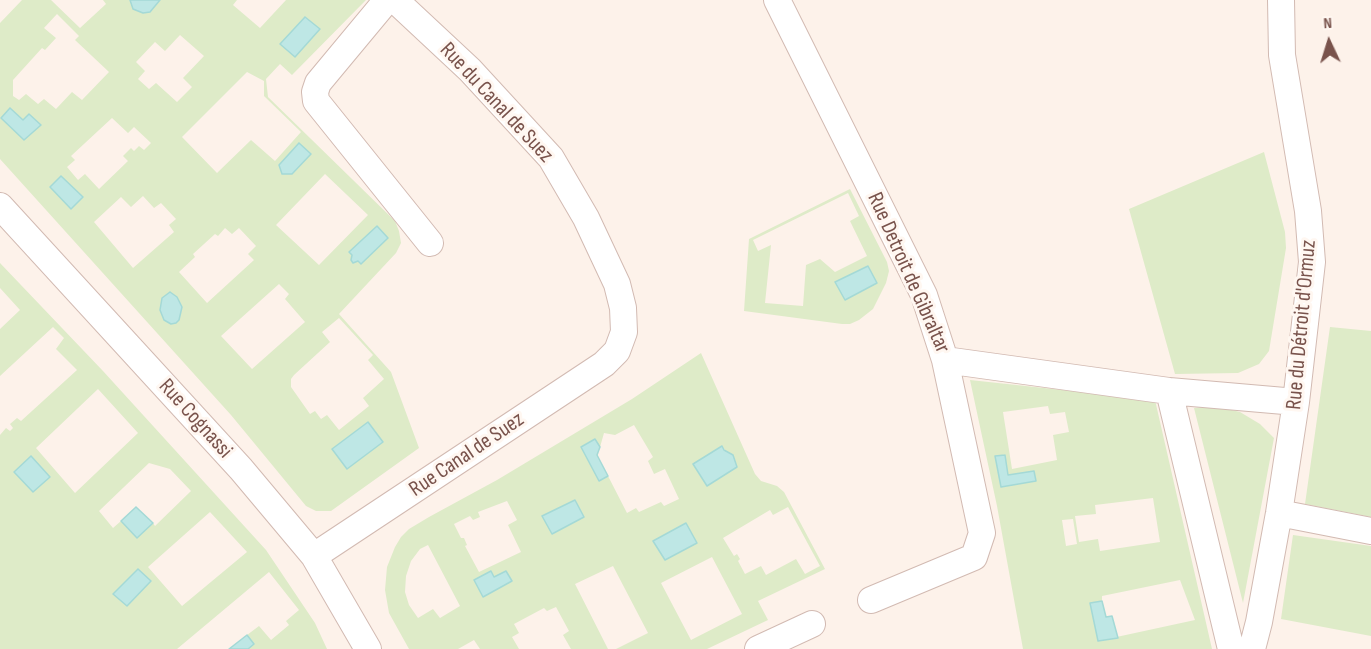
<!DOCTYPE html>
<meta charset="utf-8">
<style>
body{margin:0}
#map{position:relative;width:1371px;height:649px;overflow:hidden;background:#fdf2ea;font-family:"Sofia Sans Condensed",sans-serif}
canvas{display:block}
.north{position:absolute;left:1299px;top:12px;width:60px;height:60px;-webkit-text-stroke:4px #fff7f1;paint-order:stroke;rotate:356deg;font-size:16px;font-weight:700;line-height:24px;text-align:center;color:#79534c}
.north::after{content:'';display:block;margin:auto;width:21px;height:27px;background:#79534c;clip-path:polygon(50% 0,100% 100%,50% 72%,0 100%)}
</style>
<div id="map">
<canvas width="1371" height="649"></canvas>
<div class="north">N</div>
</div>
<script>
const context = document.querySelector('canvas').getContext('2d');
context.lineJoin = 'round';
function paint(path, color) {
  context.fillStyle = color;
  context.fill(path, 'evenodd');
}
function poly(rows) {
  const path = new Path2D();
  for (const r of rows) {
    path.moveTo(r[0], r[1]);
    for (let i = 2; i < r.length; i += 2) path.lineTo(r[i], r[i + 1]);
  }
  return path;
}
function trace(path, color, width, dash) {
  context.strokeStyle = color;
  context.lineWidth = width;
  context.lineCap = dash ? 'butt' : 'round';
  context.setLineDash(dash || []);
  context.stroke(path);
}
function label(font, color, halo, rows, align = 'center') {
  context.font = font + ' "Sofia Sans Condensed",sans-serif';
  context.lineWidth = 6;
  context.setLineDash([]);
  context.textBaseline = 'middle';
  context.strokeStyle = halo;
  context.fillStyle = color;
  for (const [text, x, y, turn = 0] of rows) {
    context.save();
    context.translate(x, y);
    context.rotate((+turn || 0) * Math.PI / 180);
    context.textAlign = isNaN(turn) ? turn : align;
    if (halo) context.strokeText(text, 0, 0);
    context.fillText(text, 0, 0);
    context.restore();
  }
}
const green = poly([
 [22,0,51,0,80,28,106,4,103,0,130,0,133,9,143,13,150,12,160,0,237,0,233,5,260,28,286,0,366,0,292,75,280,64,266,79,268,97,395,221,399,231,401,243,396,253,339,314,391,372,419,448,331,511,316,511,306,506,231,415,0,159,0,23],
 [57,14,79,36,75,40,109,72,82,100,72,92,56,109,44,99,38,104,26,94,19,100,13,96,13,80,42,48,45,50,56,38,44,28],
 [180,35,204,56,183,78,192,87,177,102,156,83,149,89,138,79,145,71,136,62,155,42,165,51],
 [247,72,264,81,264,96,301,132,275,161,251,140,217,173,182,137],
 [112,118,128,133,134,127,151,143,144,150,139,146,134,151,131,148,123,156,128,161,99,189,85,174,78,180,67,167,75,160,71,156],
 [325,174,368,215,319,265,276,225],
 [143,196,154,208,161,203,176,219,169,225,174,232,133,268,94,222,121,197,131,207],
 [225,228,232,234,239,228,256,246,248,254,254,260,207,303,179,272,195,257,193,254,215,234,218,236],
 [388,238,361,264,351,256,352,255],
 [279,284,289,294,285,299,305,322,252,369,221,336],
 [339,318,373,355,368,360,384,379,363,398,369,406,339,430,327,415,321,419,315,411,310,414,291,387,291,379,294,375,330,342,322,332],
 [1264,152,1285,232,1286,248,1269,351,1259,364,1238,373,1175,374,1129,209],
 [850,189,887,262,889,271,886,283,873,309,859,320,850,324,842,324,744,311,749,239],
 [848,193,859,216,850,221,867,256,835,272,820,259,806,265,803,306,765,303,771,245,758,251,753,240],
 [0,263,103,371,266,550,315,623,327,649,248,649,254,644,247,635,259,626,271,640,289,625,286,621,299,610,269,572,177,649,0,649,0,435,6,428,10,431,13,428,10,424,17,418,21,421,77,370,56,349,64,338,53,327,0,376,0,329,20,310,0,288],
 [98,389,138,433,75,493,36,448],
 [149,463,170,469,191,491,155,526,153,523,137,538,121,521,113,528,99,511],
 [210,512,247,552,182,606,148,567],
 [1330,327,1371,331,1371,517,1305,504],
 [701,353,755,474,761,481,777,486,784,492,825,569,758,601,768,620,707,649,616,649,648,633,613,566,575,584,608,649,571,649,563,635,569,631,556,607,547,611,544,608,514,624,519,633,512,637,519,649,480,649,474,640,458,649,409,649,389,613,385,590,387,567,395,547,401,537,409,529,429,517,497,480,632,399],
 [634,425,653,457,648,461,654,474,665,469,679,499,664,506,661,502,639,512,636,508,627,513,608,476,599,481,595,439,600,447,604,433,615,435],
 [722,447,734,458,734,462,693,464],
 [507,501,517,520,508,525,521,552,479,572,465,546,467,545,464,538,461,538,454,524,470,516,473,520,480,517,478,512],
 [788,507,820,566,805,574,796,559,766,575,761,566,745,574,738,561,740,559,737,554,734,556,723,538,770,510,773,515],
 [428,545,460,606,440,618,433,609,418,618,409,605,405,592,406,576,411,561,420,549],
 [712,557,742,614,691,640,661,583],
 [970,380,1155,400,1212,649,1023,649,997,506],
 [1048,406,1050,414,1065,412,1069,432,1053,435,1057,460,1012,469,1003,412],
 [1153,498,1160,542,1100,551,1098,539,1079,542,1075,516,1096,514,1095,505],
 [1073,519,1077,544,1066,546,1062,520],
 [1180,580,1195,620,1098,641,1090,603,1102,601,1102,596],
 [1215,406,1240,412,1260,424,1274,438,1243,603,1194,408],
 [1293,535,1371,546,1371,636,1281,619]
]);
const water = poly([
 [130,0,160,0,150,12,143,13,133,9,130,0],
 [305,17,320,29,295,57,280,44,305,17],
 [10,108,23,120,29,114,41,125,24,140,1,118,10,108],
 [299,143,311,154,292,174,282,174,279,165,299,143],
 [61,176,83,197,71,209,50,187,61,176],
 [377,226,388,238,361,264,358,261,353,263,351,260,352,255,349,252,377,226],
 [868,266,877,283,845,300,835,282,868,266],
 [170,292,177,297,182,307,179,320,176,323,171,324,164,320,160,310,162,298,170,292],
 [368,422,383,442,347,469,332,449,368,422],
 [595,439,600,447,597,455,608,476,599,481,581,447,595,439],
 [722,446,724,450,733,455,737,467,707,486,693,464,722,446],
 [1005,455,1008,475,1034,471,1036,481,1001,487,995,456,1005,455],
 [31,456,50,477,33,492,14,472,31,456],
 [575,500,584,517,552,534,542,516,575,500],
 [136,507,153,523,137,538,121,521,136,507],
 [686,523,697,543,665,560,653,541,686,523],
 [138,569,151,581,127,606,113,594,138,569],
 [491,571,494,577,506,571,512,581,483,597,474,580,491,571],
 [1102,601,1106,617,1112,616,1118,638,1098,641,1090,603,1102,601],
 [247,635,254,644,248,649,229,649,247,635]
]);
const minor = poly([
 [387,0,318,83,315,92,316,101,430,243],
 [777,0,924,295,945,360,982,533,974,557,871,600],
 [0,206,241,469,314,556,368,649],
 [945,360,1169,391,1296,402],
 [1169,391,1231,649],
 [1279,513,1371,531],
 [314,556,604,364,617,351,624,332,623,308,617,284,586,218,551,158,470,70,395,0],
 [758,649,812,624],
 [1252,649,1259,622,1279,513,1296,402,1312,262,1308,211,1282,55,1281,0]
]);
const streetNames = [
 ["Rue du Canal de Suez",496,103,47],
 ["Rue Detroit de Gibraltar",908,273,66],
 ["Rue du Détroit d'Ormuz",1302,325,-85],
 ["Rue Cognassi",195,419,48],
 ["Rue Canal de Suez",467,455,-34]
];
paint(green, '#deebc8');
paint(water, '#bee7e5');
trace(water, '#a4d9d6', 1.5);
trace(minor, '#d2bab2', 28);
trace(minor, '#fff', 26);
label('22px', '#79534c', '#fff7f1', streetNames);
</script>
